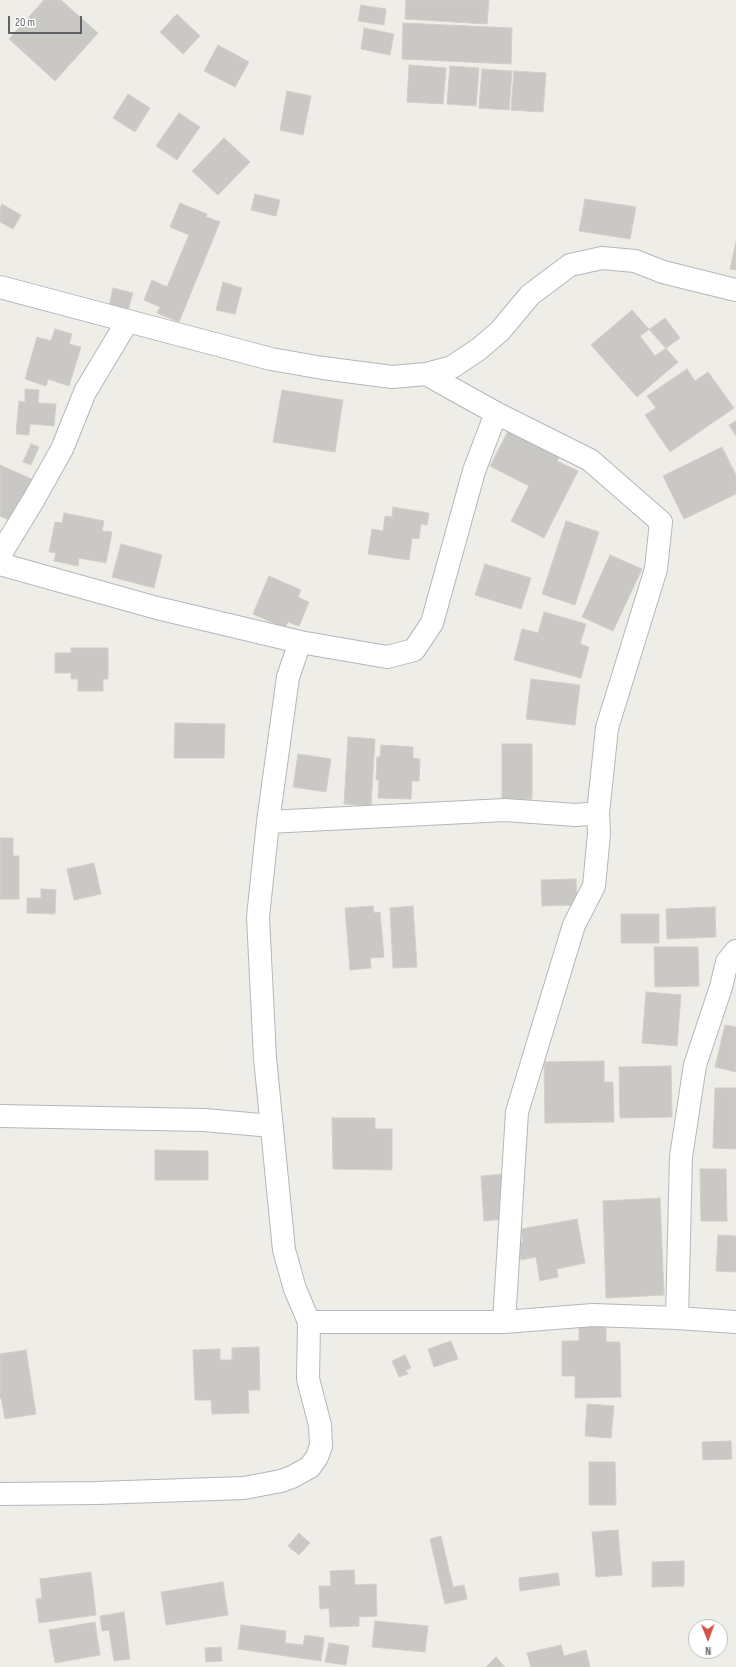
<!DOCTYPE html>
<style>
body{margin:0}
#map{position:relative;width:736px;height:1667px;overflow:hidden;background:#efede7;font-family:"Sofia Sans Condensed",sans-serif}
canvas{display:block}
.north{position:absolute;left:688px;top:1619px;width:40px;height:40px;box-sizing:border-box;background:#fff;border:1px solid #bfc0c1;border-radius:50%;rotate:179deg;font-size:11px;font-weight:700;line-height:16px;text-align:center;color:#5f6265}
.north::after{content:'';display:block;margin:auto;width:14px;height:18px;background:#d45348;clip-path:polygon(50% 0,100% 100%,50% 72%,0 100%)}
.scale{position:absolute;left:8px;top:16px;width:74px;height:18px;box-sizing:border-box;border:2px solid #5f6265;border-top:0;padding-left:5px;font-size:12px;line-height:14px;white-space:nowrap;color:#5f6265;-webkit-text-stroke:3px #fff;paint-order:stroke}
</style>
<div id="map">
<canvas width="736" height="1667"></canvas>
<div class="north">N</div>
<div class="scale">20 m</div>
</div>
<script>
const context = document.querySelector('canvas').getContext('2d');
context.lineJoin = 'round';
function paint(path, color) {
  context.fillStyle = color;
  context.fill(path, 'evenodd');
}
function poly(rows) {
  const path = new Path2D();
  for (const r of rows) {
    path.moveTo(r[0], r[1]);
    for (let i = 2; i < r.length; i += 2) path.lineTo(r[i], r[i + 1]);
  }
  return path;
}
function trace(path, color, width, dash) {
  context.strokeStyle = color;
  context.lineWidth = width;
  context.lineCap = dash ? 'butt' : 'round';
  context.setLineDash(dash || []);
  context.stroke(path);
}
const building = poly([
 [44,0,61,0,98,33,55,81,9,39,44,0],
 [406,0,489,0,487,24,405,19,406,0],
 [361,5,386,9,384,25,358,21,361,5],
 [177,14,200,36,183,54,160,32,177,14],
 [403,23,512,28,511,64,402,59,403,23],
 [364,28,394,34,390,55,361,49,364,28],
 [218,45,249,62,235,87,204,71,218,45],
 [409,65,446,68,443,104,407,102,409,65],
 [450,66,479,68,476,106,447,104,450,66],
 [482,69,512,71,509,110,479,108,482,69],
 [514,71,546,73,543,112,511,110,514,71],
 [287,91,311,96,303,135,280,130,287,91],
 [128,94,150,108,135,132,113,118,128,94],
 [179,113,200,127,177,160,156,146,179,113],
 [224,138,250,162,218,195,192,171,224,138],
 [255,194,280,200,276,216,251,210,255,194],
 [585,199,636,207,630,239,579,231,585,199],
 [180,203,207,214,206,217,220,222,179,322,157,313,160,307,144,300,152,280,167,287,189,235,170,227,180,203],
 [2,204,21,215,13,229,0,222,0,208,2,204],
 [736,242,736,270,730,269,736,242],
 [223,282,242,288,235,314,216,310,223,282],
 [113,288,133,293,128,311,109,306,113,288],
 [632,310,678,362,637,397,591,345,632,310],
 [665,318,680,338,655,356,640,336,665,318],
 [55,329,72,334,69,344,81,347,69,386,48,379,46,386,25,379,37,337,51,341,55,329],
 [687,369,695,381,708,372,734,408,670,452,645,415,656,408,647,396,687,369],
 [25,389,39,390,38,403,56,404,54,426,30,424,29,435,16,434,19,401,25,402,25,389],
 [282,390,343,400,335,452,273,442,282,390],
 [736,421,736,436,729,425,736,421],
 [508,431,560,456,557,461,578,471,544,538,511,521,529,486,490,466,508,431],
 [31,444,39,447,31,465,23,462,31,444],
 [722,447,736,475,736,494,684,519,663,476,722,447],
 [0,465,36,481,16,523,0,516,0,465],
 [393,507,429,513,427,525,421,524,419,539,412,538,409,560,368,554,372,529,383,531,385,516,392,517,393,507],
 [64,513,104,521,102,531,112,532,106,563,79,558,78,566,54,561,56,553,49,552,55,522,62,523,64,513],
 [566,521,599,532,575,605,542,594,566,521],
 [121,544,162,555,154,588,112,577,121,544],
 [610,555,642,569,613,631,582,617,610,555],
 [485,564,531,578,521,609,475,595,485,564],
 [269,576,301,590,298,597,309,602,299,626,288,622,285,628,253,614,269,576],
 [544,612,586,624,580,644,589,647,581,678,514,660,522,629,538,633,544,612],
 [71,648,108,648,108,679,103,679,103,691,78,691,78,679,71,679,71,673,55,673,55,653,71,653,71,648],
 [531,679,580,685,575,725,526,719,531,679],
 [175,723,225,724,224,758,174,758,175,723],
 [348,737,375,739,371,806,344,804,348,737],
 [502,744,532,744,532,799,502,800,502,744],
 [381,745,413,747,413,758,420,759,419,781,412,781,411,799,378,798,379,780,376,780,377,757,380,757,381,745],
 [298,754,331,759,326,792,293,787,298,754],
 [0,838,13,838,13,856,19,856,19,899,0,899,0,838],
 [94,863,101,894,74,900,67,869,94,863],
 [576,879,577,905,542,906,541,880,576,879],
 [41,889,56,890,55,914,27,913,27,898,41,898,41,889],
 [373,906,374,913,380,912,384,957,370,958,371,968,350,970,345,908,373,906],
 [413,906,417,967,393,968,390,908,413,906],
 [715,907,716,937,667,939,666,909,715,907],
 [621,914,659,914,659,943,621,943,621,914],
 [654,947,698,947,699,986,655,987,654,947],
 [646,992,681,995,677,1046,642,1043,646,992],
 [725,1025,736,1027,736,1072,715,1067,725,1025],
 [604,1061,604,1082,613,1082,614,1122,545,1123,544,1062,604,1061],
 [671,1066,672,1117,620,1118,619,1067,671,1066],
 [715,1088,736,1088,736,1149,713,1148,715,1088],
 [332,1118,375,1118,375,1129,392,1129,392,1170,333,1169,332,1118],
 [155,1150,208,1151,208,1180,155,1180,155,1150],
 [700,1169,726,1169,727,1221,701,1221,700,1169],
 [503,1174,506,1219,484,1221,481,1176,503,1174],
 [660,1198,664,1295,606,1298,603,1201,660,1198],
 [577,1219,585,1263,557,1269,558,1277,540,1281,536,1257,521,1260,518,1243,523,1242,521,1229,577,1219],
 [718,1235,736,1236,736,1272,716,1271,718,1235],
 [579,1327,606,1327,606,1342,620,1342,621,1397,575,1398,575,1376,562,1376,562,1341,579,1341,579,1327],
 [451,1341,458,1359,434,1367,428,1349,451,1341],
 [259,1347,260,1390,248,1390,249,1413,212,1414,211,1400,195,1400,193,1350,220,1349,220,1360,232,1360,232,1348,259,1347],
 [26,1350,36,1414,5,1419,1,1398,0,1398,0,1354,26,1350],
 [405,1355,411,1368,406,1370,408,1374,399,1377,392,1361,405,1355],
 [587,1404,614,1406,611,1438,585,1436,587,1404],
 [731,1441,732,1459,703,1460,702,1442,731,1441],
 [589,1462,615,1462,616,1505,589,1505,589,1462],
 [618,1530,622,1575,596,1577,592,1532,618,1530],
 [299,1533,310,1543,299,1555,288,1546,299,1533],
 [441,1536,453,1587,464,1585,467,1599,445,1604,430,1539,441,1536],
 [684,1561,684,1586,652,1587,652,1562,684,1561],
 [354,1570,355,1585,376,1584,377,1616,359,1617,359,1626,330,1627,329,1608,320,1609,319,1586,331,1586,330,1571,354,1570],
 [91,1572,96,1615,39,1623,36,1599,42,1598,40,1579,91,1572],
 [558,1573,560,1585,520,1591,519,1578,558,1573],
 [223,1582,228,1615,166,1625,161,1592,223,1582],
 [124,1612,130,1659,114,1661,109,1630,102,1631,100,1616,124,1612],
 [375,1621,428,1626,425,1652,372,1647,375,1621],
 [95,1622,100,1655,55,1663,49,1630,95,1622],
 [241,1625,286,1631,285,1643,303,1645,305,1635,324,1638,321,1661,238,1649,241,1625],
 [329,1643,349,1646,346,1665,325,1662,329,1643],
 [561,1645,564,1656,586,1650,590,1667,531,1667,527,1653,561,1645],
 [221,1647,222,1661,206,1662,205,1648,221,1647],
 [496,1657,505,1667,486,1667,496,1657]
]);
const street = poly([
 [0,287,271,359,323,368,392,377,426,374,452,367,479,349,500,331,530,295,570,265,602,258,635,261,663,272,736,290],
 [426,374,496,413],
 [0,555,34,499,62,449,85,392,127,322],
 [0,564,157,608,300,642,387,657,414,650,432,623,474,471,496,413,590,460,661,522,656,569,607,728,598,813,576,815,505,810,268,822],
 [0,1116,204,1120,272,1126],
 [677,1318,681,1157,695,1065,721,987,727,962,736,951],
 [309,1322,504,1322,593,1315,677,1318,736,1322],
 [504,1322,517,1112,574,925,594,886,599,834,598,813],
 [0,1494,97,1493,244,1488,281,1481,292,1477,310,1467,317,1457,321,1446,320,1425,308,1379,309,1322,295,1289,284,1250,265,1058,258,917,268,822,288,677,300,642]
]);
paint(building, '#cac8c4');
trace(building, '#d3cfc6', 1);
trace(street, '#b4b7ba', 24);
trace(street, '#fff', 22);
</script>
